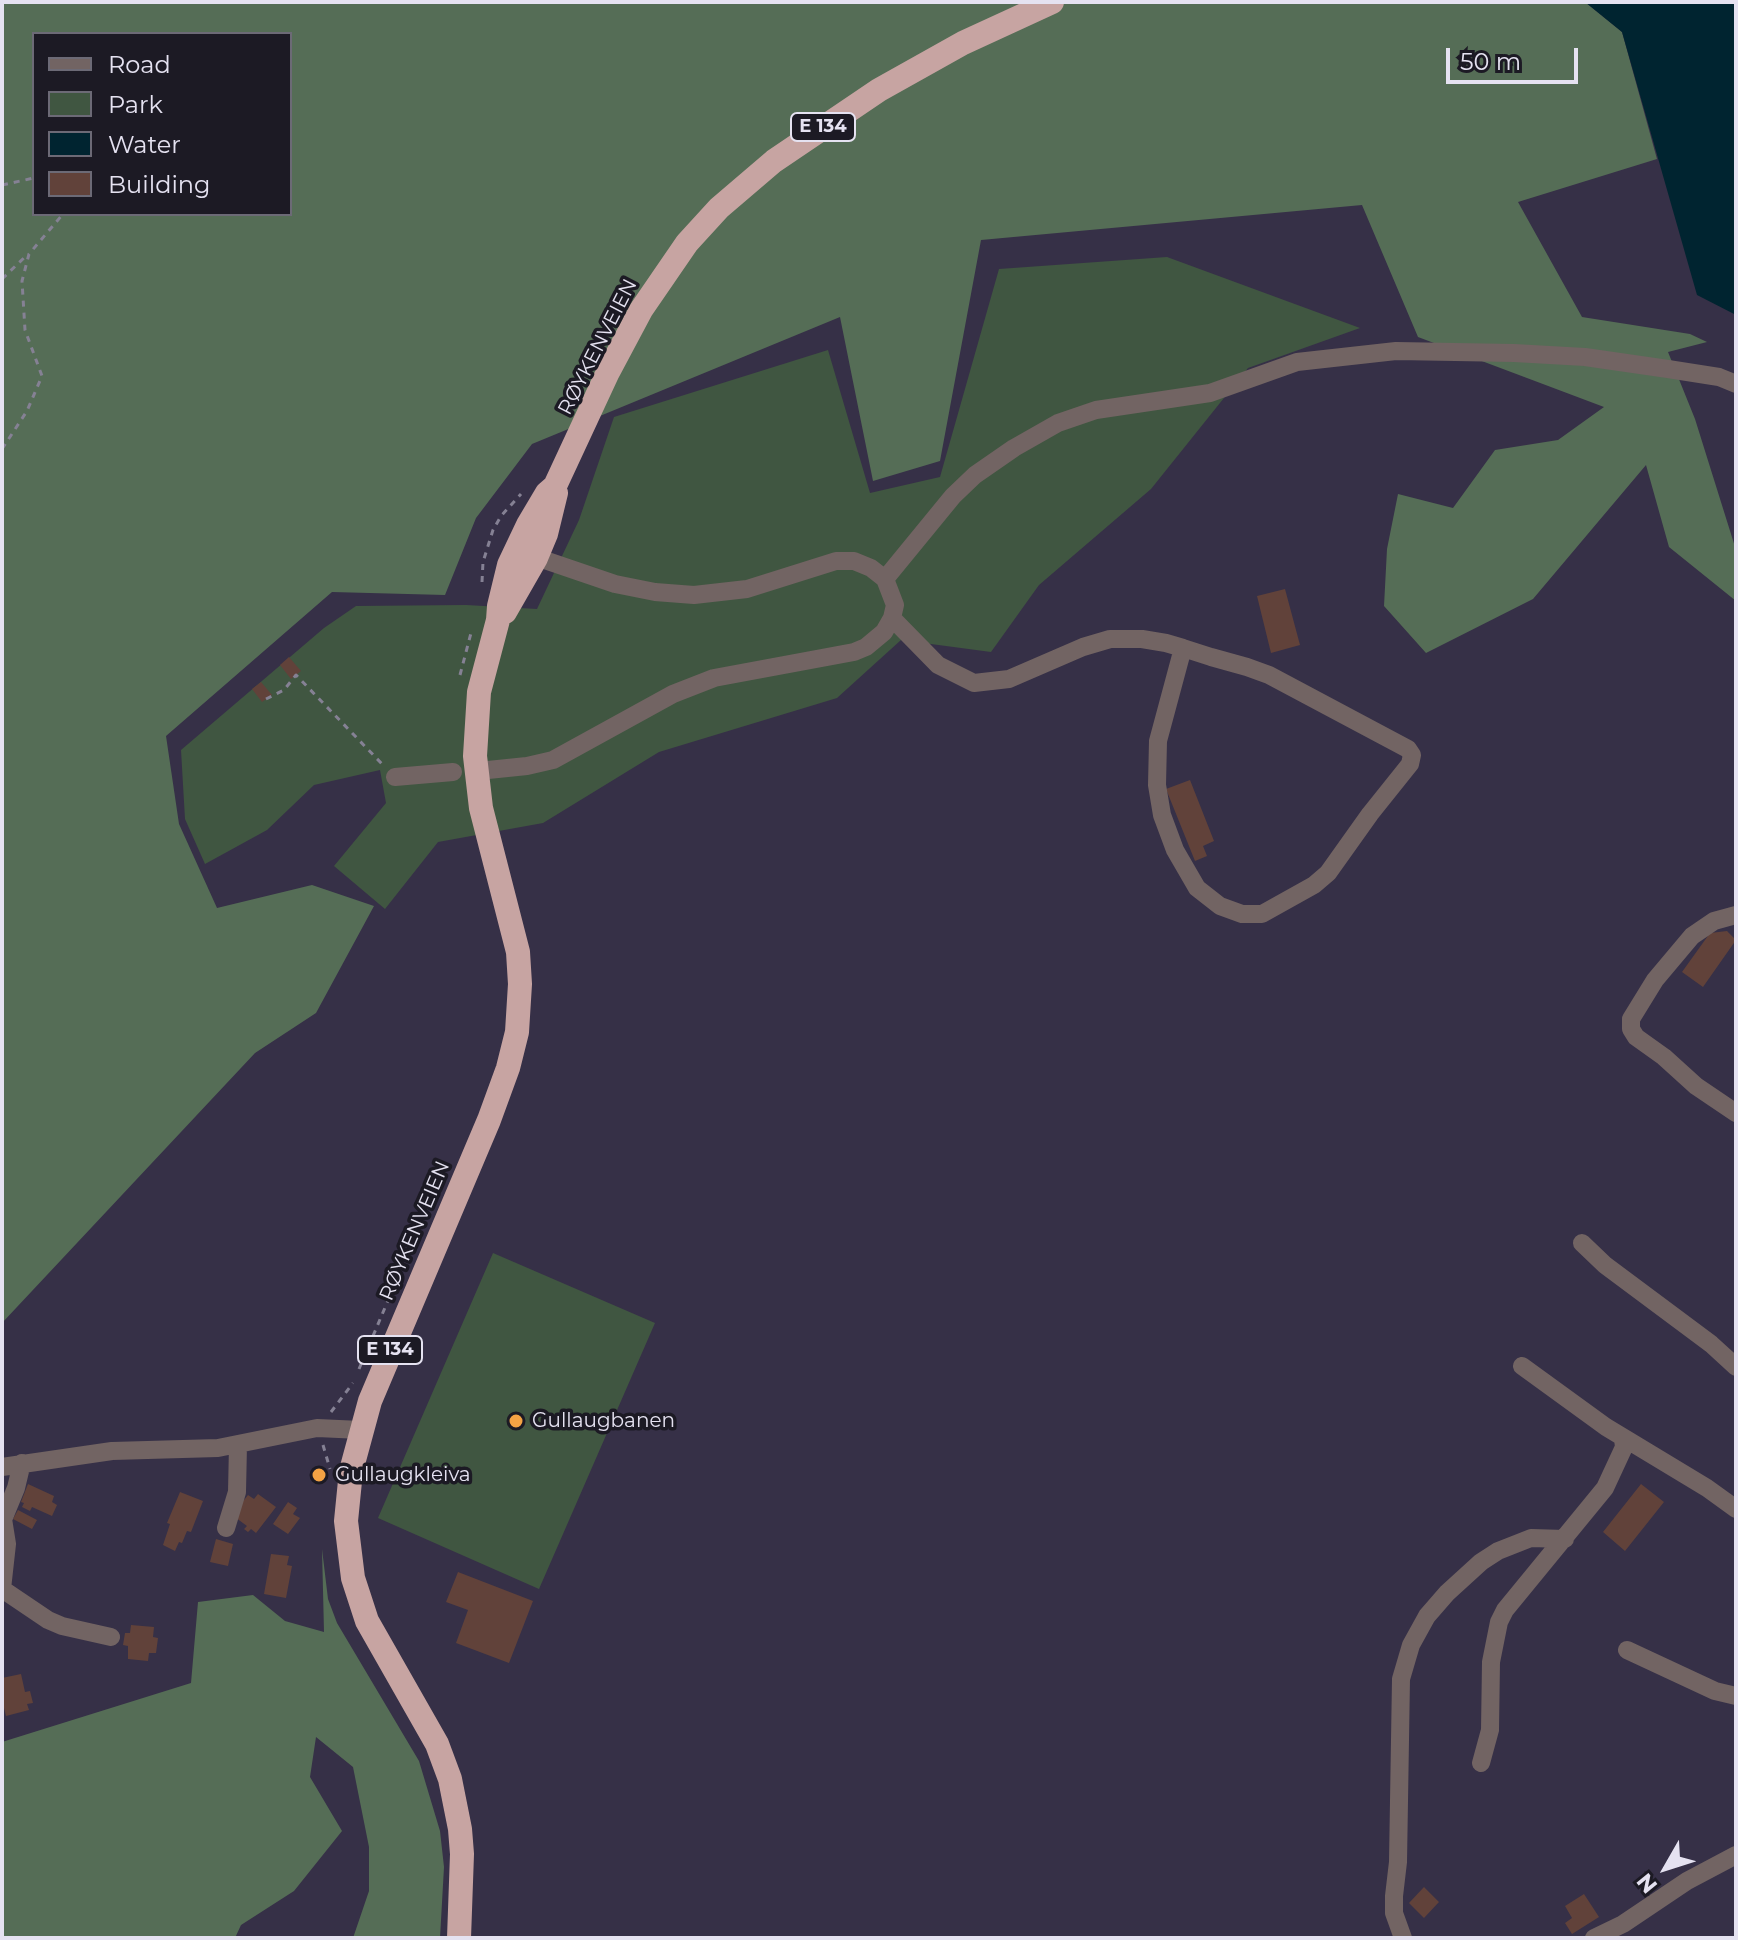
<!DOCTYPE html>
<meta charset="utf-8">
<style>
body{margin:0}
#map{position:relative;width:1738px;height:1940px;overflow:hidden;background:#363047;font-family:Montserrat,sans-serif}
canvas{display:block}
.frame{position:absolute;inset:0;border:4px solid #e5e2f1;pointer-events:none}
.legend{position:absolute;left:32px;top:32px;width:260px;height:184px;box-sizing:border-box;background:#1c1a24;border:2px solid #6c6a76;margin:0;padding:10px 14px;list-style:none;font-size:24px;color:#e5e2f1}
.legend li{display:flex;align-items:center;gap:16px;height:40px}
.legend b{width:40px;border:2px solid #6c6a76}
.north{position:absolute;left:1626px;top:1828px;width:80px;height:80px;-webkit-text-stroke:6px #1c1a24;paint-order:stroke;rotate:231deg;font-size:22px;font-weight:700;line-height:32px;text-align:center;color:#e5e2f1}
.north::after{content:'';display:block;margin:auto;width:28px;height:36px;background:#e5e2f1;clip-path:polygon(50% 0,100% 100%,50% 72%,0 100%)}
.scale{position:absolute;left:1446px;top:48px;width:132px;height:36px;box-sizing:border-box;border:4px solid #e5e2f1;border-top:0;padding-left:10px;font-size:24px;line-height:28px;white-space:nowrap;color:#e5e2f1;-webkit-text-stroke:6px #1c1a24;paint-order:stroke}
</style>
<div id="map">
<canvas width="1738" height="1940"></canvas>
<div class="frame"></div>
<ul class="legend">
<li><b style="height:10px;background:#726463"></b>Road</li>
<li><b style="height:22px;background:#405641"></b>Park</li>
<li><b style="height:22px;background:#002430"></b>Water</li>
<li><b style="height:22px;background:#61423a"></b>Building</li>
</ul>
<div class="north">N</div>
<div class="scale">50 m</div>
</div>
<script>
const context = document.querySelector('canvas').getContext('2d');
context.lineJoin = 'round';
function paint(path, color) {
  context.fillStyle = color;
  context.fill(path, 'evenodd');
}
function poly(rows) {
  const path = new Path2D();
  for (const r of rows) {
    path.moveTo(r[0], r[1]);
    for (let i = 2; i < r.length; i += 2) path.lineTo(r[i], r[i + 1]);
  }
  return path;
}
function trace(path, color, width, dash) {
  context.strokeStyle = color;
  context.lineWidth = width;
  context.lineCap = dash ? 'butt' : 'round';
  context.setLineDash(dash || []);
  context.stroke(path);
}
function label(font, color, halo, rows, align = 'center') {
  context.font = font + ' Montserrat,sans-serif';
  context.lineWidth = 7;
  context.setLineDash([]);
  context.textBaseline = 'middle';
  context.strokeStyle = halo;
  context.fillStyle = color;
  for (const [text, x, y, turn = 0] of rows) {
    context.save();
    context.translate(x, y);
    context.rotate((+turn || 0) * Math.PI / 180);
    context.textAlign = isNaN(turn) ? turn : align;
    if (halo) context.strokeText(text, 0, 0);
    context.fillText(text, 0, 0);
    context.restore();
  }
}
const green = poly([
 [1167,257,1360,328,1248,368,1151,489,1039,585,991,652,901,640,837,698,659,752,543,823,438,842,385,909,334,866,386,803,380,770,314,785,267,830,205,864,185,819,181,750,324,628,356,606,466,605,537,609,579,520,614,417,828,350,870,493,940,477,999,269],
 [493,1253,655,1323,539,1589,378,1518]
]);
const forest = poly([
 [2,2,1585,2,1622,32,1657,159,1518,202,1582,317,1690,334,1707,342,1668,352,1695,419,1736,550,1736,601,1669,547,1646,465,1533,599,1426,653,1384,606,1387,549,1398,494,1453,508,1495,450,1558,440,1604,407,1418,337,1362,205,981,240,940,461,873,481,840,317,532,444,476,518,445,595,332,592,166,736,179,824,217,908,312,885,374,906,316,1013,255,1053,2,1323],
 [34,34,290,34,290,214,34,214],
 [322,1549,328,1599,337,1623,419,1761,440,1831,444,1867,440,1938,353,1938,369,1891,369,1847,353,1767,316,1737,310,1777,342,1831,294,1891,241,1925,235,1938,2,1938,2,1742,191,1683,198,1602,253,1595,285,1621,324,1632]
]);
const water = poly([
 [1585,2,1736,2,1736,315,1697,295,1622,32]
]);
const building = poly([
 [1285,589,1300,645,1271,653,1257,596],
 [289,657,301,671,291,679,280,665],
 [261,682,272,695,262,702,252,689],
 [1190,780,1214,841,1203,846,1207,856,1195,861,1166,789],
 [1727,931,1736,940,1703,987,1682,972,1710,933],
 [28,1484,54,1496,52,1502,57,1505,52,1516,32,1507,30,1511,22,1507,24,1503,21,1502],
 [1641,1484,1664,1502,1625,1551,1603,1532],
 [180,1492,203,1501,191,1532,187,1531,182,1543,179,1542,175,1551,163,1545,170,1524,167,1523],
 [258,1494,276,1507,256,1533,251,1529,248,1532,244,1529,247,1526,232,1515,248,1495,254,1499],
 [288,1502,297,1508,293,1514,300,1518,288,1534,273,1524],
 [18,1510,37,1520,32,1529,13,1519],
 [216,1539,233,1544,228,1566,210,1562],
 [271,1554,289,1556,287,1565,292,1566,286,1598,264,1594],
 [458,1572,533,1601,509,1663,456,1643,468,1610,446,1602],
 [131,1625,154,1627,153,1637,158,1638,156,1653,149,1653,148,1661,128,1659,128,1646,123,1645,125,1633,130,1633],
 [21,1674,25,1692,30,1691,33,1703,27,1704,29,1710,6,1716,2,1700,2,1678],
 [1424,1887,1439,1902,1424,1918,1409,1903],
 [1584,1894,1599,1917,1572,1934,1565,1923,1572,1918,1565,1906]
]);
const path = poly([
 [2,185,34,178],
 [2,279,28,254],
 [2,449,27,411,42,376,25,330,22,281,29,254,63,214],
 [482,582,483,562,493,530,501,516,521,494],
 [460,675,471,633],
 [266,699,284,690,296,675,384,766],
 [359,1369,431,1199],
 [331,1412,353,1383],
 [323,1445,330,1469]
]);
const minor = poly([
 [885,579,953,496,975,475,1014,448,1058,423,1096,410,1210,393,1297,362,1396,351,1514,353,1585,357,1668,369,1719,377,1736,384],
 [892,618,938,665,974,683,1009,679,1083,647,1110,639,1142,639,1166,643,1183,648,1211,657,1247,667,1269,675,1408,749,1412,755,1410,764,1370,814,1328,873,1314,885,1262,914,1242,914,1220,906,1197,888,1175,850,1162,815,1157,785,1158,741,1183,648],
 [488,770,527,766,553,760,673,694,714,678,854,652,866,647,884,632,892,618,895,605,885,579,871,568,854,561,836,561,747,589,694,595,655,592,615,584,527,554],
 [395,777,453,772],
 [1736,915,1714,921,1692,936,1655,980,1631,1019,1631,1029,1636,1037,1664,1057,1696,1086,1736,1113],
 [1582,1243,1605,1265,1711,1344,1736,1367],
 [1522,1366,1606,1427,1707,1488,1736,1509],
 [2,1467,112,1451,218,1448,317,1428,361,1430],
 [2,1522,16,1488,22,1463],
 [226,1528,237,1492,238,1445],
 [2,1589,48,1620,62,1626,111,1637],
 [2,1589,7,1544,3,1519],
 [1627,1650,1715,1691,1736,1696],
 [1481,1763,1490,1730,1491,1662,1499,1622,1505,1610,1605,1488,1624,1447,1623,1439],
 [1403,1938,1394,1913,1394,1896,1398,1862,1401,1679,1411,1645,1427,1616,1447,1593,1481,1562,1498,1551,1531,1538,1565,1539],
 [1594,1938,1623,1924,1687,1881,1736,1855]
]);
const highway = poly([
 [505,612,536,558,546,534,556,493],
 [459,1938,462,1854,460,1829,450,1779,437,1744,367,1621,353,1578,346,1521,351,1471,370,1401,489,1120,508,1068,517,1032,520,984,518,952,481,808,475,756,479,692,498,620,499,606,509,565,528,525,547,493,555,486,608,372,641,310,687,243,719,208,774,161,879,90,963,43,1052,2]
]);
const markers = [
 [516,1421,8,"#f4a344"],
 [319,1475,8,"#f4a344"]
];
const shields = [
 [823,127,64],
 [390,1350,64]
];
const shieldNames = [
 ["E 134",823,127],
 ["E 134",390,1350]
];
const streetNames = [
 ["RØYKENVEIEN",598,347,-63],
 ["RØYKENVEIEN",415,1231,-67]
];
const poiNames = [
 ["Gullaugbanen",532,1421],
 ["Gullaugkleiva",335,1475]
];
paint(green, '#405641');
paint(forest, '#556d56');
paint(water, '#002430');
paint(building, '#61423a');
trace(path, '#858194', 3, [6, 6]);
trace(minor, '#726463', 18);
trace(highway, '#c7a4a2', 24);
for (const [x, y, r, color] of markers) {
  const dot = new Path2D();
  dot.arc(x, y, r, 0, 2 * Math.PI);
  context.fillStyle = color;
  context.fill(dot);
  trace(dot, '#1c1a24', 3);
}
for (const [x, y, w] of shields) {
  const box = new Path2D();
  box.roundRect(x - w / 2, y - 14, w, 28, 6);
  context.fillStyle = '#1c1a24';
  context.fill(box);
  trace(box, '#e5e2f1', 2);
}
label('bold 18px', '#e5e2f1', null, shieldNames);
label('20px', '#e5e2f1', '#1c1a24', streetNames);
label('20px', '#e5e2f1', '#1c1a24', poiNames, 'left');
</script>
